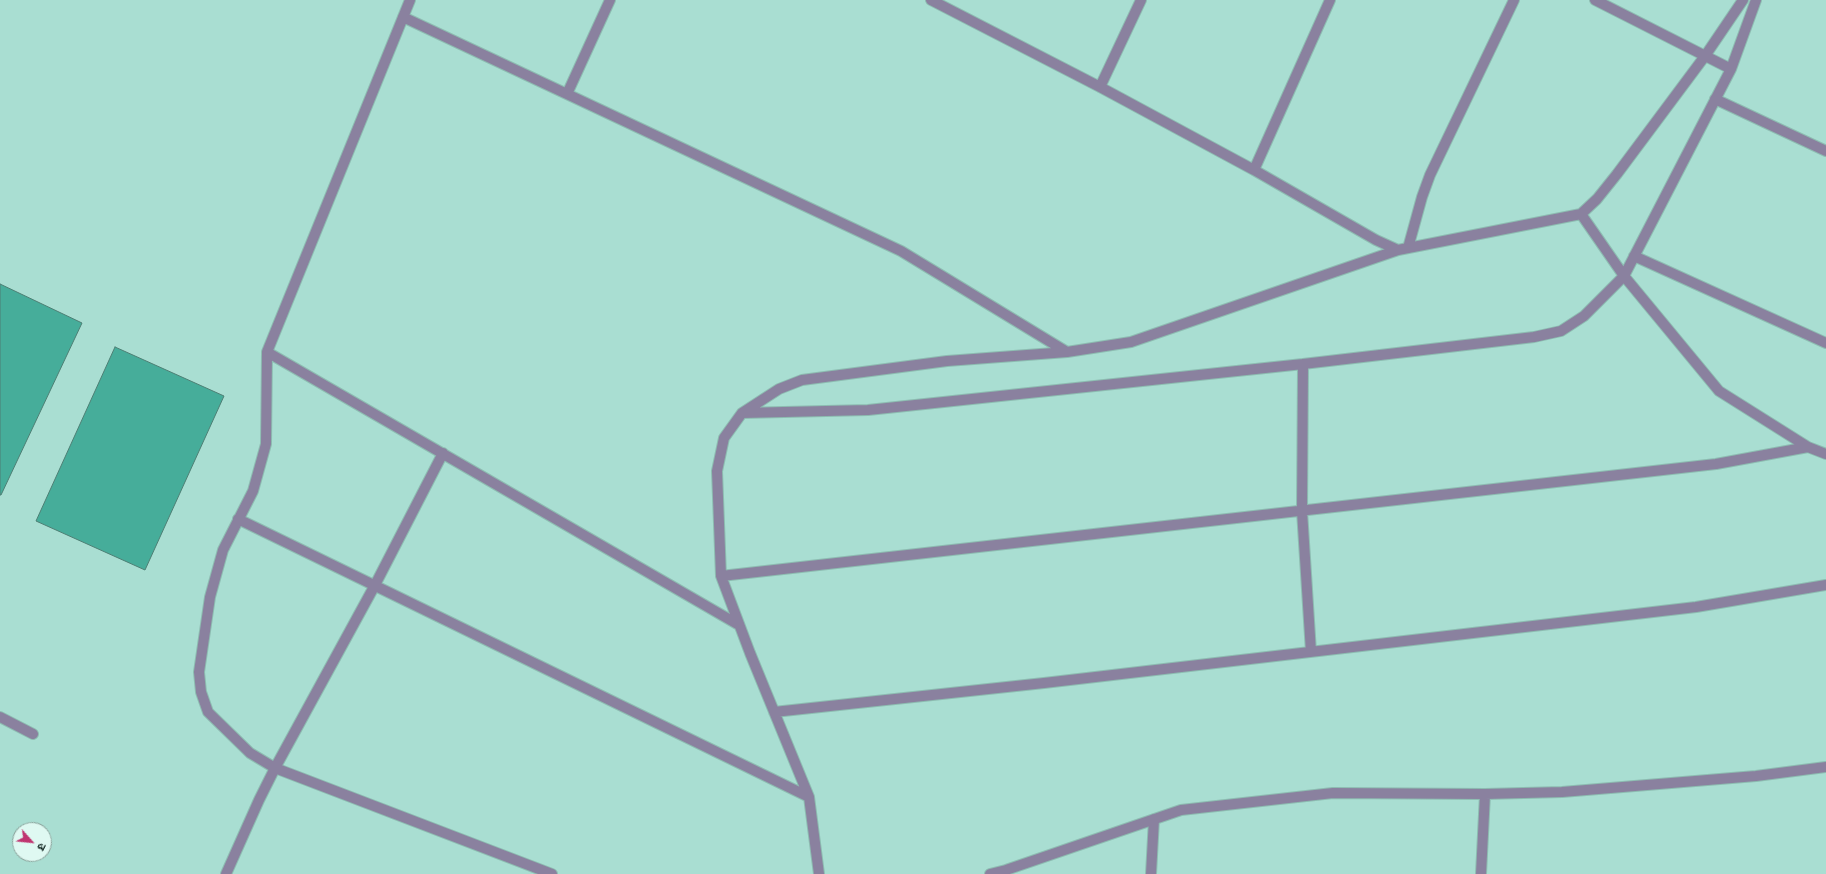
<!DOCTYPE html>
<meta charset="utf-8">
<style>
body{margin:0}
#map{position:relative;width:1826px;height:874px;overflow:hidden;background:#a9ded2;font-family:"Open Sans","Noto Sans Devanagari",sans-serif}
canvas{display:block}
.north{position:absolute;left:12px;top:822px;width:40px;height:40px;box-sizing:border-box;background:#dff9f2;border:1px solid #8ba39c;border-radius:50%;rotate:117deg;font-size:11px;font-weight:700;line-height:16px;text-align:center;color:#0c211c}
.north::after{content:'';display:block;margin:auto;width:14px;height:18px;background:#bf3570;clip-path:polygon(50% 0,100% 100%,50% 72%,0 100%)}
</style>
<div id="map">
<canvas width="1826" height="874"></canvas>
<div class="north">उ</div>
</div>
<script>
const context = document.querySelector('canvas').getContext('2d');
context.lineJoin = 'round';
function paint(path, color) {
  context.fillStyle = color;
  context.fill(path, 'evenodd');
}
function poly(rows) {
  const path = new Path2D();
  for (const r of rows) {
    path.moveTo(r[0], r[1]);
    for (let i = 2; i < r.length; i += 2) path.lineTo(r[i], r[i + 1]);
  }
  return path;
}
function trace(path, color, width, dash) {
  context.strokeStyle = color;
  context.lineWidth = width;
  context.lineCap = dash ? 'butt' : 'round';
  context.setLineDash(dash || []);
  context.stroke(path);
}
const building = poly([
 [0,284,82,323,1,495,0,495,0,284],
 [115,347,224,396,145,570,36,521,115,347]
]);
const minor = poly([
 [410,0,267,352,266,444,253,491,223,550,210,597,199,672,201,692,208,712,250,753,275,768,552,874],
 [931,0,1100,87,1254,170,1376,240,1398,250,1581,214,1597,199,1617,174,1705,56,1743,0],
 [1595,0,1731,69],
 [403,17,901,251,1067,352],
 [1100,87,1141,0],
 [567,94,610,0],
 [1715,99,1826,151],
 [1254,170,1330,0],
 [1581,214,1624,276,1719,391,1808,447,1826,454],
 [1408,248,1422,197,1430,175,1514,0],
 [1634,256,1826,343],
 [267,352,739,625],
 [742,413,868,410,1303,364],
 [238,519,809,797],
 [721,576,1716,464,1808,447],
 [1311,652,1302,511,1303,364,1534,337,1561,331,1584,316,1624,276,1731,69,1756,0],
 [774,712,1044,683,1696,607,1826,585],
 [0,717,33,734],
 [226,874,259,800,275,768,375,585,443,453],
 [819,874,809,797,750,653,721,576,717,471,724,438,742,413,779,389,802,380,947,361,1067,352,1131,342,1398,250],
 [990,874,1006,870,1181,810,1333,793,1485,794,1562,792,1756,776,1826,767],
 [1151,874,1154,819],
 [1481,874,1485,794]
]);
paint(building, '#46ad9a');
trace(building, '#4d7f74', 1);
trace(minor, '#8dbcb1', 12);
trace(minor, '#8a819f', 10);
</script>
